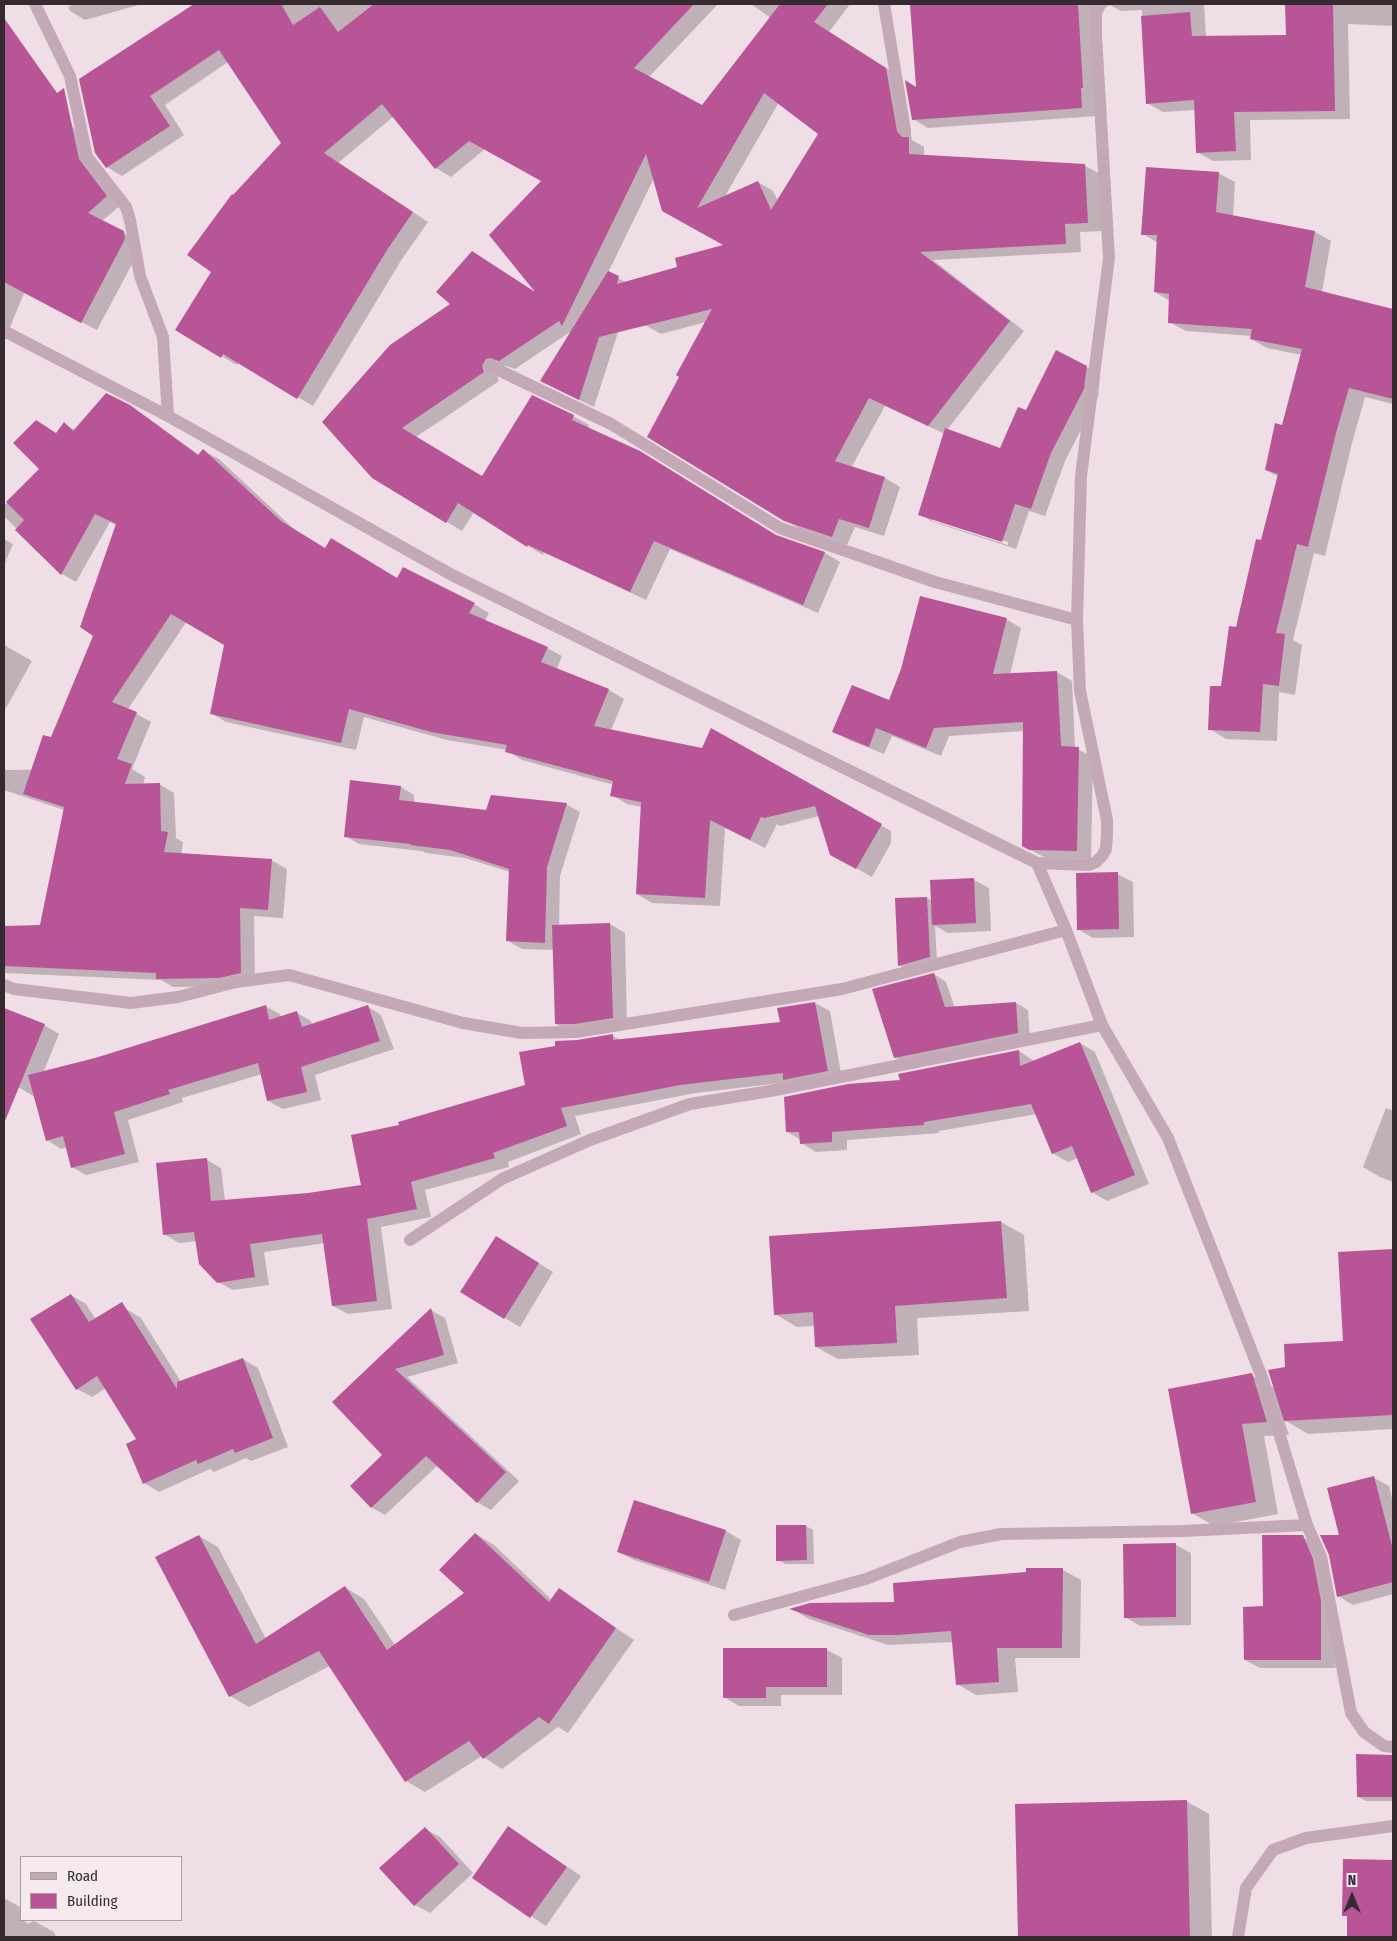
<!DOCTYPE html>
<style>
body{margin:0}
#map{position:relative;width:1397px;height:1941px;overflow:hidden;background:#efdee5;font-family:"Fira Sans Condensed",sans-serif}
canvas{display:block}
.frame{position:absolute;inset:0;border:5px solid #352a30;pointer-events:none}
.legend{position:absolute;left:20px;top:1856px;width:162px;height:65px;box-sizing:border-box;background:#f7eaef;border:1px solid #a99da3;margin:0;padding:6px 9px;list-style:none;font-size:15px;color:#352a30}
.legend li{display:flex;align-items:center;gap:10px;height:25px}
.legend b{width:25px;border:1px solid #a99da3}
.north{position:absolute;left:1327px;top:1871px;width:50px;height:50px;-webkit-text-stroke:4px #f7eaef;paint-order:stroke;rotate:0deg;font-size:14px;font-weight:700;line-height:20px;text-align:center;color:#352a30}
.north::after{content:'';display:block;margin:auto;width:18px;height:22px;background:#352a30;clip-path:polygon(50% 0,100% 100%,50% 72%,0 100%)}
</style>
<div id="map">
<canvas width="1397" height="1941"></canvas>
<div class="frame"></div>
<ul class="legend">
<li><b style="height:6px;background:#c3a8b5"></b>Road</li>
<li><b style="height:14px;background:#b75597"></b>Building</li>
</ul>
<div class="north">N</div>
</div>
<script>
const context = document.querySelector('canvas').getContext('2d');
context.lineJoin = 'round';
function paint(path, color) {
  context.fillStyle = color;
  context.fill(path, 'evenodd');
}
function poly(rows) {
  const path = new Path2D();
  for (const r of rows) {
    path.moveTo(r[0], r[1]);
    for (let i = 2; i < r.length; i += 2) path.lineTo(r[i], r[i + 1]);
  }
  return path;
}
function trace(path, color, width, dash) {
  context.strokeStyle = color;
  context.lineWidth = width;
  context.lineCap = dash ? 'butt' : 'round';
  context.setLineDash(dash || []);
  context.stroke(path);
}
const shadow = poly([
 [74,4,142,4,85,20,70,11,68,7],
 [196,4,522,4,536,27,554,37,585,4,718,4,649,77,703,107,771,18,751,4,850,4,829,32,902,78,912,140,924,147,924,157,1084,165,1100,174,1103,231,1080,232,1081,252,933,260,1024,331,947,430,1001,449,1026,412,1086,367,1100,375,1098,397,1065,461,1045,516,1029,511,1016,549,933,522,919,514,945,434,885,406,851,468,885,478,900,487,884,536,855,527,847,545,800,529,784,520,681,376,706,322,661,334,645,325,679,268,728,249,654,178,608,273,633,286,594,407,557,389,573,330,515,369,506,366,501,367,497,376,499,381,416,437,482,477,532,397,573,416,589,425,588,429,778,537,825,553,840,562,818,613,670,549,646,600,544,552,543,555,474,512,462,531,447,522,368,474,368,472,452,304,473,253,538,294,543,181,485,149,451,177,436,168,394,116,338,163,428,222,402,259,313,406,239,362,237,365,177,330,212,272,234,196,283,143,228,62,165,105,184,135,122,176,107,167,80,79],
 [779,102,819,134,778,201,773,191,758,182,724,198],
 [932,518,1008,542,1008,545,932,521],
 [911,4,1204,4,1206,37,1286,36,1286,4,1393,4,1393,26,1348,24,1350,119,1250,120,1251,160,1213,161,1197,152,1196,110,1163,112,1147,103,1142,10,1121,11,1110,5,1105,8,1103,13,1093,13,1097,116,928,128,913,119,917,88],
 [11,47,26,56,91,154,121,205,102,221,138,241,138,253,97,330,24,293,4,342,4,52],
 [1218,173,1235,182,1233,217,1315,232,1331,241,1322,292,1393,310,1393,404,1365,397,1352,443,1325,556,1314,553,1293,640,1302,645,1295,695,1279,692,1277,741,1226,739,1210,729,1279,477,1266,470,1283,427,1302,355,1267,348,1251,339,1252,336,1186,331,1169,322,1170,301,1155,292,1158,243,1143,234],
 [129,407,145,416,199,455,204,451,219,459,296,531,326,550,398,579,474,604,489,613,485,621,547,648,562,656,557,669,609,690,624,699,611,730,703,749,711,729,891,831,891,843,872,877,831,854,819,816,780,826,777,824,765,848,725,828,720,906,652,903,637,894,642,807,627,804,612,795,614,785,522,760,507,750,447,740,364,717,356,750,226,722,211,713,225,644,187,621,128,709,151,722,132,769,145,777,143,785,159,784,174,793,176,838,183,842,181,855,271,860,287,869,283,918,254,916,255,982,235,986,173,987,161,980,4,973,4,928,41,926,64,810,4,790,4,770,117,769,95,635,116,525,110,522,76,582,62,574,4,516,4,506,41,469,57,434,65,424,75,430],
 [4,539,13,544,4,565],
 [1006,619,1021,628,1010,675,1057,672,1072,681,1075,748,1093,757,1091,859,1046,858,1023,846,1024,731,949,736,941,756,892,736,884,754,849,740,834,731,889,701],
 [4,645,32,661,6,708,4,707],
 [401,787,414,795,414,803,487,812,566,804,580,812,560,876,559,926,610,924,625,933,627,1026,571,1032,556,1024,554,950,522,949,508,941,510,872,465,858,426,853,422,851,359,844,345,836],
 [1117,874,1133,882,1134,937,1093,938,1078,929],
 [974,880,989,888,991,931,948,933,935,926,937,961,906,969,899,965,927,898,932,901,931,882],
 [934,974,946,982,955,1008,1016,1003,1028,1010,1030,1040,907,1064,895,1057],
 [815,1003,830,1011,842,1079,789,1082,696,1093,575,1116,581,1134,508,1162,509,1167,425,1190,431,1217,381,1227,392,1309,348,1314,333,1306,325,1243,264,1252,269,1285,233,1290,218,1282,197,1241,179,1243,164,1234,207,1160,221,1168,225,1201,308,1194,363,1186,401,1126,526,1086,557,1047,613,1036,621,1040,781,1023],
 [265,1006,280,1014,281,1018,297,1013,311,1021,312,1025,367,1006,381,1015,394,1049,315,1075,321,1100,283,1109,268,1101,262,1074,182,1098,183,1102,128,1120,139,1162,86,1175,72,1167,67,1147,61,1149,47,1140,35,1097,13,1084,12,1087,19,1090,4,1084,4,1009,44,1025,59,1034,43,1073,95,1059],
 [1080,1043,1095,1052,1149,1184,1107,1201,1092,1192,1078,1158,1068,1162,1052,1153,1037,1114,939,1131,939,1133,847,1140,847,1150,816,1152,801,1143,801,1140,787,1132,902,1081,1019,1051,1034,1061],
 [1386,1108,1393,1111,1393,1182,1380,1177,1363,1167],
 [1001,1222,1024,1235,1029,1311,917,1318,919,1355,838,1359,816,1347,815,1326,797,1327,775,1314,770,1237],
 [511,1246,553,1272,520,1327,462,1292],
 [1393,1250,1393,1429,1308,1434,1284,1420,1289,1435,1264,1436,1278,1514,1214,1526,1192,1513,1251,1375,1275,1388,1287,1368,1344,1342,1340,1253],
 [71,1295,86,1304,96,1320,126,1309,141,1318,181,1382,243,1359,258,1368,288,1447,251,1461,246,1458,214,1472,210,1469,159,1492,144,1483,138,1440,106,1388,92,1397,77,1389],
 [431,1310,445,1318,458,1363,407,1377,519,1481,491,1510,477,1502,438,1465,385,1515,371,1507,384,1455,334,1402],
 [1374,1478,1389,1486,1393,1503,1393,1594,1353,1605,1338,1596,1341,1537],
 [635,1502,726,1531,741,1540,725,1590,634,1560,619,1552],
 [806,1526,813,1530,814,1564,785,1564,778,1560],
 [476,1534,494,1545,552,1600,559,1590,634,1640,568,1733,558,1727,502,1769,482,1756,425,1792,406,1781,330,1666,249,1707,230,1696,157,1557,199,1536,218,1547,266,1639,346,1588,364,1599,395,1645,466,1593],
 [1302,1537,1318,1546,1336,1668,1260,1668,1245,1660,1264,1608],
 [1176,1545,1191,1553,1191,1625,1140,1626,1125,1617],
 [1063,1570,1081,1580,1080,1658,1015,1658,1018,1692,976,1695,957,1684,954,1642,888,1645,809,1619,792,1609,896,1603],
 [827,1650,842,1658,842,1695,781,1695,781,1706,739,1706,724,1697],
 [1358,1756,1393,1756,1393,1801,1366,1801,1358,1797],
 [1186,1801,1209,1814,1212,1937,1020,1937,1016,1805],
 [425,1829,440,1837,473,1873,430,1913,415,1905],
 [523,1837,581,1876,546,1926,474,1878],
 [1344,1861,1393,1861,1393,1937,1348,1937,1348,1918,1344,1915],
 [4,1898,20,1907,21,1920,25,1920,27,1924,34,1921,54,1932,56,1937,4,1937]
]);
const building = poly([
 [194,4,281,4,293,25,320,7,338,32,374,4,694,4,634,68,702,105,780,4,828,4,814,22,886,68,897,131,902,137,909,137,909,154,1085,164,1088,223,1065,224,1066,244,920,252,1010,321,928,426,869,398,835,461,885,477,869,528,839,519,832,537,784,521,647,437,679,377,676,375,712,309,599,337,579,400,540,381,608,271,619,276,617,284,677,267,675,258,723,245,662,211,646,154,562,326,559,321,499,361,490,358,486,359,482,366,484,372,402,428,482,476,532,395,574,415,572,420,640,451,776,535,825,552,803,605,654,541,630,592,528,545,527,547,458,503,446,523,372,478,322,422,390,345,450,304,436,292,472,251,535,292,489,235,541,181,469,141,435,169,382,104,324,153,413,212,387,250,297,399,223,354,221,358,175,330,211,272,187,255,232,194,233,195,281,143,219,50,150,96,170,126,106,168,95,153,79,79],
 [764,93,818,134,771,210,758,181,697,208],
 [910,4,1078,4,1083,88,1081,88,1082,108,912,120,905,80,916,87],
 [1285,4,1333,4,1335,111,1234,112,1236,151,1196,153,1194,100,1146,104,1141,16,1190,12,1192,36,1286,35],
 [4,18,57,93,64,88,79,159,107,196,88,213,124,231,125,239,81,323,4,282],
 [1146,167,1219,172,1216,212,1315,231,1305,287,1393,309,1393,399,1349,388,1336,433,1308,547,1297,544,1276,633,1285,634,1279,686,1263,684,1260,732,1208,730,1210,686,1221,686,1229,626,1236,627,1256,539,1261,540,1278,474,1265,470,1275,423,1282,425,1302,349,1250,339,1252,329,1168,323,1169,294,1154,292,1157,235,1141,235],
 [1056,350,1087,366,1084,389,1051,453,1031,509,1015,504,1002,542,918,515,945,428,1000,448,1018,407,1026,410],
 [106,393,130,405,198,455,203,449,281,521,325,548,331,538,397,578,403,567,475,603,469,613,548,647,541,662,609,689,594,726,702,748,711,728,882,824,856,869,830,855,815,806,764,818,761,817,750,840,710,820,705,898,636,894,641,802,610,796,613,781,505,752,507,745,431,732,349,709,341,743,210,714,224,645,171,614,112,702,137,712,117,759,132,764,125,784,160,783,161,831,168,832,164,852,272,859,268,910,240,908,241,973,219,978,156,979,156,973,4,966,4,926,40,925,64,807,23,794,43,735,51,737,93,636,80,627,116,524,95,514,61,575,15,530,24,520,6,502,39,469,13,443,36,420,56,433,64,422,73,431],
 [920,596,1007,618,993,674,1057,671,1061,746,1079,747,1077,851,1029,850,1022,846,1023,722,934,728,926,748,876,728,869,747,832,732,852,685,889,700,901,669],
 [350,780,401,786,399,800,486,810,491,795,567,803,547,867,545,943,506,941,509,869,450,850,410,845,411,844,344,837],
 [1118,872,1119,929,1077,930,1076,873],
 [974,878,976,923,932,925,930,880],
 [927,897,930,957,898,966,895,898],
 [610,923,613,1018,575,1024,555,1024,552,925],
 [934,973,945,1007,1016,1002,1018,1033,894,1058,872,989],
 [815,1002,828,1071,783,1080,783,1073,680,1085,561,1108,567,1126,493,1153,495,1158,411,1182,417,1209,367,1219,377,1301,332,1306,322,1234,250,1244,255,1277,217,1283,199,1264,194,1232,163,1235,156,1163,207,1158,211,1201,308,1193,361,1185,351,1135,399,1125,398,1122,525,1085,519,1052,555,1046,555,1041,577,1040,613,1034,613,1040,780,1022,777,1008],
 [266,1005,269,1020,297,1011,302,1027,368,1005,380,1041,301,1067,307,1092,267,1101,258,1063,168,1090,170,1094,114,1112,125,1154,71,1168,63,1136,46,1141,28,1075,95,1058],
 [4,1008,45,1024,5,1121,4,1121],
 [1080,1042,1135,1175,1091,1193,1072,1146,1052,1154,1031,1104,924,1122,924,1125,832,1132,832,1142,800,1144,799,1132,786,1132,784,1097,848,1084,900,1080,898,1074,1019,1050,1020,1066],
 [1001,1221,1007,1298,895,1306,897,1343,815,1347,813,1312,774,1315,769,1236],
 [496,1236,539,1263,504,1319,460,1292],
 [1393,1249,1393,1415,1284,1421,1268,1370,1285,1367,1284,1344,1343,1341,1338,1252],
 [71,1294,89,1322,122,1302,177,1389,177,1382,243,1358,273,1438,235,1453,233,1449,198,1464,196,1460,143,1484,126,1444,136,1439,97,1376,76,1390,30,1319],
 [431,1308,444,1355,395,1369,506,1472,477,1503,426,1456,371,1508,350,1486,382,1455,332,1402],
 [1252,1373,1267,1422,1242,1424,1256,1502,1191,1514,1168,1389],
 [1374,1476,1393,1550,1393,1582,1337,1597,1329,1555,1320,1535,1339,1535,1327,1488],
 [634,1500,726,1530,709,1582,617,1552],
 [776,1525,806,1525,807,1560,776,1561],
 [475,1533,549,1602,559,1588,616,1628,549,1724,539,1717,483,1759,469,1741,405,1782,319,1651,229,1697,155,1557,199,1535,256,1644,345,1586,387,1650,464,1593,439,1570],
 [1262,1535,1303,1535,1313,1559,1321,1601,1321,1660,1244,1660,1243,1607,1263,1606],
 [1176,1543,1176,1617,1124,1618,1123,1544],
 [1026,1568,1063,1568,1062,1648,997,1648,999,1682,956,1685,951,1631,897,1635,869,1635,789,1609,810,1603,894,1602,893,1583,1026,1572],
 [723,1648,827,1648,827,1687,766,1687,766,1698,723,1698],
 [1356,1754,1393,1755,1393,1797,1357,1797],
 [1187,1800,1190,1937,1018,1937,1015,1804],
 [508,1826,567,1867,530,1918,472,1878],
 [425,1827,459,1864,414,1906,379,1868],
 [1343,1859,1393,1860,1393,1937,1347,1937,1347,1916,1342,1916]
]);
const minor = poly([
 [35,4,70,76,87,157,126,207,130,220,140,276,163,337,168,416],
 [884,4,905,130],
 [4,331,168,416,452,575,1037,863,1089,865,1096,862,1102,856,1106,849,1107,835,1107,820,1080,691,1077,620,1081,476,1109,258,1096,35,1096,4],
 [490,366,611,424,780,528,935,582,1077,620],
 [4,985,14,989,131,1003,178,997,236,982,289,975,463,1023,522,1033,576,1032,842,989,1066,930],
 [410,1240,502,1179,590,1140,690,1104,770,1091,1102,1025],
 [1307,1525,1321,1557,1351,1713,1364,1732,1384,1746,1393,1747],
 [734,1615,866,1579,960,1542,1001,1534,1182,1531,1307,1525,1263,1380,1168,1138,1102,1025,1066,930,1037,863],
 [1238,1937,1246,1888,1273,1850,1306,1838,1393,1826]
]);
paint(shadow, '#0003');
paint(building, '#b75597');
trace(minor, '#c3a8b5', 12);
</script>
